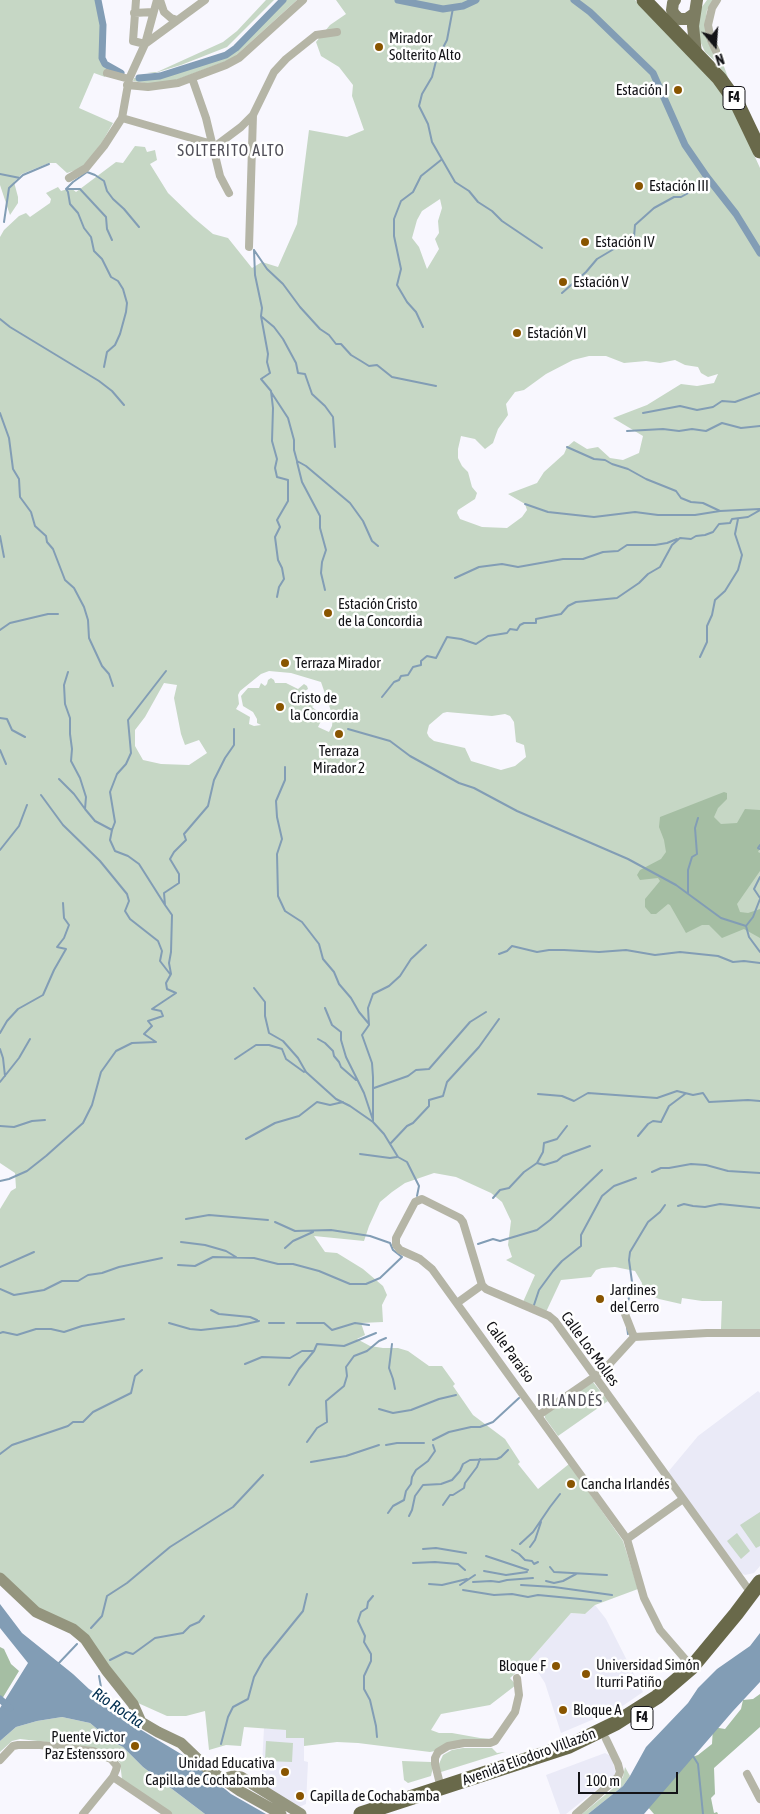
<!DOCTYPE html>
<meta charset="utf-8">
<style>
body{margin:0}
#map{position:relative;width:760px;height:1814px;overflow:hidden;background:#f8f7fe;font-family:"Asap Condensed",sans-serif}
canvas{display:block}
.north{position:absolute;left:690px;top:20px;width:50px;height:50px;-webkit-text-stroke:4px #fff;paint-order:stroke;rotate:162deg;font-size:14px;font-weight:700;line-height:20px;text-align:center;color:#131317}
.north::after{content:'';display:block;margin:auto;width:18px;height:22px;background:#131317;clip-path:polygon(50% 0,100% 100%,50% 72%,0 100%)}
.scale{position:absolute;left:578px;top:1772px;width:100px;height:22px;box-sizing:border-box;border:2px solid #131317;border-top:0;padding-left:6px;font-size:15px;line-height:18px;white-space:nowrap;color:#131317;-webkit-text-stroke:4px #fff;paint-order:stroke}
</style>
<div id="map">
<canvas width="760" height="1814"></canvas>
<div class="north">N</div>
<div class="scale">100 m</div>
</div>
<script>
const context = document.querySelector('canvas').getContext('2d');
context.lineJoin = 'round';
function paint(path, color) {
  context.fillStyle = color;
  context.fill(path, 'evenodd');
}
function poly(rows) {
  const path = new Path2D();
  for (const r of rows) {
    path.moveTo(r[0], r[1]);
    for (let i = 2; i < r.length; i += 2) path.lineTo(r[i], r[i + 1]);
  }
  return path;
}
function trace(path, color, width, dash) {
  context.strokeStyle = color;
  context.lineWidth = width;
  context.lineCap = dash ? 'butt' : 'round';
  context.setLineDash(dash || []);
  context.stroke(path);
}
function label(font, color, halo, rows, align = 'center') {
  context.font = font + ' "Asap Condensed",sans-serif';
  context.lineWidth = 5;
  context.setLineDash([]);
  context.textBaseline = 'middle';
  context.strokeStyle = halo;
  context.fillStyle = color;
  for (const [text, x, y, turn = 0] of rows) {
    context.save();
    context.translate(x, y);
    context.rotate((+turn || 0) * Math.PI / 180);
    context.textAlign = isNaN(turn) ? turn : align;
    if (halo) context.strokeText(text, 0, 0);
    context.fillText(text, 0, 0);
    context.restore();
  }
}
const built = poly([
 [758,1391,760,1393,760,1566,754,1573,745,1575,741,1573,668,1472,698,1436],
 [595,1605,606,1619,643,1692,624,1705,606,1714,561,1733,545,1683,530,1660,571,1613,585,1614],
 [264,1728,286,1730,304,1738,304,1761,308,1762,306,1804,299,1807,261,1784],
 [605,1753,611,1756,616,1774,566,1814,560,1814,546,1775]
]);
const green = poly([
 [0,0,96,0,101,23,100,59,103,66,109,69,105,77,94,73,79,108,113,123,101,144,84,166,76,170,67,173,56,163,49,163,22,174,14,182,18,197,18,203,10,215,0,185],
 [266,0,274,0,227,47,181,65,155,73,147,72,157,72,223,42,237,31],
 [285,0,297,0,232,59,173,81,150,84,133,81,134,78,161,78,226,57,238,49],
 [336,0,635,0,666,31,715,84,725,97,735,113,760,168,760,1329,721,1329,722,1301,702,1301,682,1298,681,1304,659,1299,641,1291,642,1283,635,1271,615,1267,602,1268,596,1270,591,1277,561,1280,546,1312,523,1302,535,1275,506,1260,512,1257,508,1245,511,1221,502,1202,491,1193,456,1177,434,1173,405,1183,392,1192,380,1202,369,1226,364,1241,314,1236,325,1252,337,1253,363,1269,383,1286,387,1295,382,1305,383,1322,361,1323,365,1335,357,1339,370,1346,383,1348,398,1348,408,1351,429,1366,442,1366,455,1384,453,1386,473,1415,505,1439,520,1462,518,1464,538,1489,569,1464,623,1541,638,1589,595,1605,585,1614,571,1613,530,1660,510,1678,516,1685,490,1705,441,1714,431,1730,439,1733,452,1733,480,1738,493,1739,430,1752,358,1743,337,1742,304,1746,304,1738,286,1738,286,1730,244,1727,241,1746,226,1745,209,1750,205,1711,186,1716,167,1716,138,1703,95,1649,38,1610,0,1574,0,1209,11,1191,16,1188,15,1173,0,1163,0,237,4,230,19,216,26,213,30,217,50,203,51,199,46,193,58,187,61,191,71,188,76,192,116,162,123,163,135,146,145,147,147,152,155,150,157,160,150,164,168,193,194,218,213,234,228,238,252,268,262,262,278,267,297,224,309,130,347,137,364,130,352,96,353,85,339,67,321,56,316,42,330,25,346,14],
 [440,199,442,208,438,221,439,233,435,239,439,249,427,269,419,247,412,238,417,220,422,211],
 [589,356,606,356,624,363,646,361,660,363,675,360,685,365,698,367,701,373,708,377,718,374,714,383,697,386,681,384,647,405,613,418,643,436,639,453,623,460,610,458,598,447,587,449,574,441,567,447,564,454,544,472,537,483,508,494,525,504,527,510,522,517,507,528,482,527,460,519,457,513,458,510,475,499,477,493,472,487,468,472,462,466,458,458,458,449,461,436,475,439,485,449,493,443,498,429,508,415,506,404,515,392,524,390,546,374,573,360],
 [269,671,291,673,321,682,333,717,332,726,329,732,318,727,321,721,320,713,312,707,314,705,313,702,307,702,303,692,308,689,307,686,304,684,298,689,286,683,275,683,274,680,271,678,268,680,267,684,265,686,261,683,259,688,248,688,241,696,243,706,253,712,257,719,257,723,261,725,254,726,249,724,250,717,236,709,239,704,238,695,240,691,261,674],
 [164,683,177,685,174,698,181,734,185,745,199,740,207,753,189,765,161,764,143,760,135,746,135,730,145,717],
 [447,712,492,716,505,714,510,716,514,722,516,742,524,745,526,757,515,766,501,770,471,761,465,748,434,741,429,737,427,733,429,725,443,713],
 [707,0,713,0,707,10,705,23,707,39,717,57,720,56,729,80,716,62,705,52,699,39,699,11],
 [593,1382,608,1401,558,1436,545,1418,545,1414],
 [760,1512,760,1546,756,1548,740,1525],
 [737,1533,750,1551,741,1559,727,1541],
 [62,1717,90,1723,113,1742,123,1747,143,1767,205,1814,172,1814,125,1783,122,1779,120,1763,114,1756,90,1747,20,1739,12,1741,0,1752,0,1741,16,1727,37,1721],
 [266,1741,293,1743,292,1762,265,1761],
 [463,1748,492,1748,497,1753,505,1752,441,1772,438,1766,443,1755,452,1750],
 [402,1761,431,1762,433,1767,431,1776,408,1783,404,1780],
 [625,1767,630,1776,623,1786,588,1814,582,1814,617,1785,623,1777]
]);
const forest = poly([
 [724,792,727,793,727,799,718,808,714,817,721,824,737,823,745,809,760,810,760,848,758,852,760,853,760,871,737,904,740,912,748,913,760,909,760,938,744,929,722,938,709,925,702,925,686,933,670,905,668,904,656,914,651,914,645,907,645,899,660,881,658,878,640,880,637,875,640,870,661,859,666,852,664,840,659,827,660,817],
 [0,1647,4,1649,11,1664,19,1671,2,1699,0,1698],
 [760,1694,760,1727,714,1768,715,1794,711,1798,714,1813,717,1812,718,1814,654,1814,647,1806,674,1763,698,1755,712,1744,713,1727,725,1729,741,1709,743,1700,753,1699]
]);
const water = poly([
 [0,1604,22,1633,73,1674,89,1689,125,1712,133,1725,186,1757,231,1794,266,1814,205,1814,143,1767,123,1747,113,1742,90,1723,62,1717,37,1721,16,1727,0,1741,0,1708,28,1663,0,1628],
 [760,1633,760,1682,733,1711,644,1814,588,1814,623,1786,630,1776,646,1747,688,1703,698,1688,717,1669,750,1646]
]);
const stream = poly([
 [453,8,447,40,436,61,432,77,422,94,419,106,428,124,432,142,455,182,469,191,478,202,492,211,502,221,542,248],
 [0,174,20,178],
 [66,189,68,192,70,204,78,213,84,228,91,237,94,251,102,259,111,277,118,281,123,289,127,303,126,312,120,334,115,345,107,352,104,367],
 [66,189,73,182,87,172,95,175,104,181,107,191,113,199,124,209,139,227],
 [66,189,80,189,106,217,107,229,112,240],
 [4,222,9,188,23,175,49,164],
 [254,250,255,275,262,308,261,316,268,354,267,362,270,373,261,379,271,391,273,408,272,441,277,459,275,468,277,477,288,480,288,501,277,520,280,527,275,537,278,560,282,568,284,579,279,587,277,597],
 [254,250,267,269,283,284,300,307,320,329,329,335,336,344,341,344,351,355,361,361,369,366,377,365,392,377,436,386],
 [562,293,586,272,597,259,634,237,635,225,654,208,674,197,681,197,699,187,707,177],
 [262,317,274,327,283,339,296,363,298,373,305,374,312,394,325,406,333,417,335,447],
 [0,319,10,327,99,381,112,391,124,405],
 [423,327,416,312,407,302,397,285,401,269,394,236,394,219,401,201,413,192,421,176,441,160],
 [271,392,288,418,294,440,294,450,297,461,306,466,350,503,363,521,372,541,378,546],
 [0,413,9,438,13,469,19,479,20,497,31,512,35,526,46,536,47,542,53,549,65,580,74,588,84,607,88,620,89,638,102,666,109,674,113,686],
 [643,413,680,406,697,410,713,407,722,401,735,402,760,393],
 [627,431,663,429,679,431,692,429,706,431,722,423,741,428,760,426],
 [567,447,594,459,605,460,612,464,628,469,646,479,676,491,681,498,691,502,703,503,720,511,760,509],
 [297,462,302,482,320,516,320,528,326,550,322,562,321,573,325,590],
 [525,504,548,512,594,517,635,512,658,515,695,515,720,511],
 [0,536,4,557],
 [455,578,479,567,502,564,518,567,563,559,583,559,603,552,618,551,627,545,655,545,667,543,677,539],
 [0,630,10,623,48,614,58,614],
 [700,657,707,642,707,626,712,615,715,600,725,591,738,570,742,555,735,534,738,519],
 [68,672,64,685,65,704,70,718,70,734,72,749,71,761,80,778,86,797,85,809],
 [382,697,394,682,399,680,401,676,408,675,413,667,421,665,421,661,427,656,436,658,447,637,461,639,476,644,488,636,507,633,510,629,517,630,520,625,524,623,536,623,536,619,561,614,568,606,576,602,617,598,639,583,648,574,660,567,672,545,680,538,691,539,696,536,705,535,713,532,719,524,730,523,732,519,748,517,760,510],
 [0,718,7,719,12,730,25,737],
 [348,729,390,741,410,756,459,783,474,788,517,811,628,859,676,885,721,918,746,926,749,937,760,952],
 [0,750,6,764],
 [285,767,285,780,276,801,277,817,282,839,277,854,278,896,285,911,302,922,319,944,323,959,334,972,339,984,351,998,359,1012,369,1024],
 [59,779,74,794,85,809,95,821,112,830,110,840,115,851,128,856,139,864,165,905],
 [41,795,63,825,100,861,127,894,129,901,125,911,130,919,158,941,162,951,160,961,170,974],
 [112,830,115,822,110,792,117,774,126,764,131,753,128,720,166,671],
 [760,845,758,848,760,849],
 [0,850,19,826,27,805],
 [760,877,754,889,760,898],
 [688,893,688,870,692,857,697,854,695,828,698,818],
 [746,926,753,917,760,899],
 [499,954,507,951,512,946,537,952,549,950,564,950,599,952,626,950,655,955,680,952,718,956,733,962,744,961,760,963],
 [254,988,265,1002,265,1016,269,1033,283,1041,298,1058,306,1072,336,1099,350,1106,373,1122],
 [325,1008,332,1025,341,1032,341,1040,346,1057,364,1093,373,1120],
 [0,1033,7,1021,18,1009,43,995,54,970,66,949,57,947,64,938,69,925,64,918,63,903],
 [318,1039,325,1043,333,1051,334,1056,339,1062,341,1067,356,1080],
 [0,1049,3,1058,5,1076],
 [235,1059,256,1045,269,1045,282,1049,286,1059,304,1072],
 [0,1082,19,1058,30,1039],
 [374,1088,408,1076,416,1070,429,1069,470,1022,486,1012],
 [538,1094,562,1096,574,1101,588,1093,657,1098,677,1091,693,1095,703,1093,709,1102,748,1100,760,1101],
 [0,1126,14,1127,32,1121,45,1120],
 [638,1136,648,1124,653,1121,661,1122,669,1106,685,1094],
 [246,1139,275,1123,299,1116,317,1102,330,1105,343,1102],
 [390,1144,407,1126,413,1123,429,1106,429,1100,443,1096,447,1082,479,1047,499,1019],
 [360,1154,390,1158,397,1157],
 [537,1163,543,1152,544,1143,557,1139,567,1126],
 [652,1172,661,1168,669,1168,691,1164,706,1165,728,1171,760,1173],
 [0,1181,9,1179,27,1171,46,1156,83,1123,92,1105,101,1072,116,1051,132,1043,156,1042,144,1034,152,1026,148,1021,163,1016,161,1011,152,1009,176,993,167,989,166,983,171,974,169,963,171,952,172,915,165,905,164,893,179,883,179,874,170,859,174,852,186,840,184,834,208,806,214,780,225,758,234,745,234,729],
 [417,1196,419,1186,407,1162,398,1157,384,1134,373,1122,373,1077,372,1063,362,1035,369,1025,368,1008,373,994,389,986,400,976,411,959,426,945],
 [493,1198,500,1190,509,1188,524,1172,537,1163,544,1165,557,1161,563,1156,590,1146],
 [678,1206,684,1204,693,1206,705,1207,720,1204,760,1208],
 [186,1219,209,1215,268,1220],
 [181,1242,205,1245,226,1251,236,1257],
 [478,1244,493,1239,500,1241,537,1230,550,1220,602,1170],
 [285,1248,293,1241,313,1232],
 [178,1265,195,1266,213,1257,254,1258,278,1264,293,1264,319,1271,350,1284,366,1284,380,1278,402,1257,393,1250,390,1243,370,1236,331,1230,295,1231,275,1222],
 [0,1267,34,1252],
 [0,1289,14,1295,44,1290,62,1281,78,1281,88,1275,102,1273,119,1267,162,1258],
 [534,1305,539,1290,553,1271,562,1261,581,1246,581,1235,602,1196,614,1186,636,1178],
 [211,1310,219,1314,250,1317,257,1320],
 [626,1312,632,1282,629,1260,630,1252,648,1222,660,1212,665,1205],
 [169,1323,190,1329,201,1330,237,1326,259,1321],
 [269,1323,284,1323],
 [297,1323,324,1323,332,1330,355,1323,369,1325],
 [627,1327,628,1334],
 [0,1333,3,1332,17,1335,36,1329,51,1329,64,1332,82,1326,124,1319],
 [392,1344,389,1368,393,1379,395,1389],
 [245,1364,262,1357,290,1358,302,1351,314,1351,317,1344,344,1346,376,1333],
 [289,1385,299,1369,314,1351],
 [379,1409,393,1413,411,1410,439,1399,456,1395],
 [433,1440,449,1432,471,1427,480,1427,493,1422,519,1398],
 [307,1442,317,1428,327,1422,326,1401,344,1386,347,1376,346,1367,354,1356,367,1351,379,1341,386,1338],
 [386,1445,397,1443,424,1443],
 [0,1454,12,1445,68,1426,73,1422,83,1422,93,1412,131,1393,135,1376,142,1370],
 [311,1462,346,1456,379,1445],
 [443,1505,450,1495,453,1495,464,1488,465,1483,477,1467,480,1459],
 [388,1513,393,1506,404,1500,406,1491,411,1484,412,1477,416,1470,428,1461,435,1451,433,1445],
 [409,1516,412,1510,415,1496,423,1485,441,1484,452,1480,460,1471,463,1464,470,1460,497,1459,501,1457,508,1450],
 [520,1544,533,1532,550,1507,560,1494],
 [530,1547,535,1540,541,1522],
 [423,1549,436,1548,466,1553],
 [512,1550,519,1554,525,1560,532,1561,534,1564,538,1562],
 [486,1556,528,1570],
 [413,1563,435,1562,458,1564,465,1570],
 [550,1567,554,1572,607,1575],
 [484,1571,506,1575,527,1572],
 [546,1581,554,1583,563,1581,576,1574],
 [473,1582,491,1581,499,1582,507,1580,533,1578],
 [429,1584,442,1585,467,1579],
 [460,1585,475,1575],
 [521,1585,554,1587,612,1595],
 [463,1590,494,1595,512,1594,528,1597,538,1595,601,1601],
 [373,1596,368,1602,367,1608,361,1612,358,1621,365,1636,364,1642,371,1654,371,1661,364,1676,364,1689,370,1700,376,1726,377,1737],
 [91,1628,102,1616,107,1596,127,1583,170,1547,233,1507,263,1475],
 [110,1660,126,1652,133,1654,155,1638,183,1633,190,1626,199,1622,204,1616],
 [58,1664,77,1644],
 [99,1676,103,1698],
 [221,1744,228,1717,233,1707,248,1699,254,1677,264,1659,303,1611,307,1594],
 [693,1756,698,1764,703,1814]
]);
const canal = poly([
 [98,0,103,25,102,58,105,64,121,73],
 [398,0,443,9,463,6,476,0],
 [574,0,590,12,653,73,685,145,707,177,736,214,760,253],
 [139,78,160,76,226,55,236,48,283,0],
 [0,1699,10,1708]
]);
const street = poly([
 [136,0,133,41,145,44],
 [160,0,164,12,171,18,177,20],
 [134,13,153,12],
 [145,44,157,0],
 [716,51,711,40,708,25,712,8,717,0],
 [107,73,129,79],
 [192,78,206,118,220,176,229,193],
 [127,85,148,87,178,83,226,65,239,58,303,0],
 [122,118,212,144],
 [213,148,241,127,253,115,274,72,286,59,316,35,337,32],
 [69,178,86,168,104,146,122,118,129,79,145,44,205,0],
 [249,247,253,115],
 [457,1303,482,1285],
 [625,1314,634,1337],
 [539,1415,603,1371,634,1337,707,1333,760,1333],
 [627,1539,683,1499],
 [692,1667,660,1630,644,1598,627,1539,432,1269,420,1259,400,1250,396,1245,396,1238,415,1202,422,1199,460,1218,463,1222,482,1285,486,1289,549,1316,555,1321,751,1593],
 [0,1760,13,1746,18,1745,40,1745,93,1751,111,1759,117,1766,116,1770,113,1777,83,1814],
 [747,1774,760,1799],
 [113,1777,168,1814],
 [441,1788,435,1764,435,1758,438,1752,448,1746,464,1743,490,1743,495,1741,515,1712,519,1695,517,1678],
 [576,1814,618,1777,620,1772,618,1764,606,1739]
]);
const secondary = poly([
 [0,1578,36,1612,73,1629,85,1639,106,1670,133,1704,141,1722,158,1732,181,1743,208,1769,240,1791,281,1814],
 [222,1779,233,1776,241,1777,301,1814]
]);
const primary = poly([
 [675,0,673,3,672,10,674,14,679,19,687,19,694,14],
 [696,54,693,26,697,0]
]);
const highway = poly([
 [644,0,719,78,737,103,760,151],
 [361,1814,569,1746,616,1723,657,1697,692,1667,736,1614,760,1582]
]);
const markers = [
 [379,47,5,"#895500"],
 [678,90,5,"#895500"],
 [639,186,5,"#895500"],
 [585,242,5,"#895500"],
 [563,282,5,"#895500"],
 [517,333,5,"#895500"],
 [328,613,5,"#895500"],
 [285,663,5,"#895500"],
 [280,707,5,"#895500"],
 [339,734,5,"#895500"],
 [600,1299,5,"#895500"],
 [571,1484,5,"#895500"],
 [556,1666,5,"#895500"],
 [586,1674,5,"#895500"],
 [563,1710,5,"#895500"],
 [135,1746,5,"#895500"],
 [285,1772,5,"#895500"],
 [300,1796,5,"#895500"]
];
const shields = [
 [734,98,22],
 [642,1718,22]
];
const shieldNames = [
 ["F4",734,98],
 ["F4",642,1718]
];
const poiNames = [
 ["Mirador",389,38],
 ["Solterito Alto",389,55],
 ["Estación I",668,90,"right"],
 ["Estación III",649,186],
 ["Estación IV",595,242],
 ["Estación V",573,282],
 ["Estación VI",527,333],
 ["Estación Cristo",338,604],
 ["de la Concordia",338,621],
 ["Terraza Mirador",295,663],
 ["Cristo de",290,698],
 ["la Concordia",290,715],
 ["Terraza",339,751,"center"],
 ["Mirador 2",339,768,"center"],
 ["Jardines",610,1290],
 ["del Cerro",610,1307],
 ["Cancha Irlandés",581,1484],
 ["Universidad Simón",596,1665],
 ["Iturri Patiño",596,1682],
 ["Bloque F",546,1666,"right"],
 ["Bloque A",573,1710],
 ["Puente Victor",125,1737,"right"],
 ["Paz Estenssoro",125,1754,"right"],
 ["Unidad Educativa",275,1763,"right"],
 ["Capilla de Cochabamba",275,1780,"right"],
 ["Capilla de Cochabamba",310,1796]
];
const streetNames = [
 ["Calle Los Molles",590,1349,54],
 ["Calle Paraíso",510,1352,54],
 ["Avenida Eliodoro Villazón",529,1757,-20]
];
const neighbourhoodNames = [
 ["SOLTERITO ALTO",231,151],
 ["IRLANDÉS",570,1401]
];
const waterNames = [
 ["Río Rocha",118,1708,34]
];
paint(built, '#eaeaf7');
paint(green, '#c6d7c5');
paint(forest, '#a5bea3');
paint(water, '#829db5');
trace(stream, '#829db5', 2);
trace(canal, '#829db5', 7);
trace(street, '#b5b5a6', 8);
trace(secondary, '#94957e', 11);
trace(primary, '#7d7d62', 12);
trace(highway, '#69694a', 15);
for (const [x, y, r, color] of markers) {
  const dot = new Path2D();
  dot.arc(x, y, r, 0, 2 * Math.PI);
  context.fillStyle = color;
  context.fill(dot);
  trace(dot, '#fff', 2);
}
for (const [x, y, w] of shields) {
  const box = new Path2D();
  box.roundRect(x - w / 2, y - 11.5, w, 23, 4);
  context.fillStyle = '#fff';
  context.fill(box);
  trace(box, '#131317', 1);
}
label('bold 14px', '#131317', null, shieldNames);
label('15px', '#131317', '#fff', poiNames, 'left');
label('15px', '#131317', '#fff', streetNames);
context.letterSpacing = '1px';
label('16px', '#4f4e57', '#fff', neighbourhoodNames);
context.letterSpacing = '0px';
label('italic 16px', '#002e4f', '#fff', waterNames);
</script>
